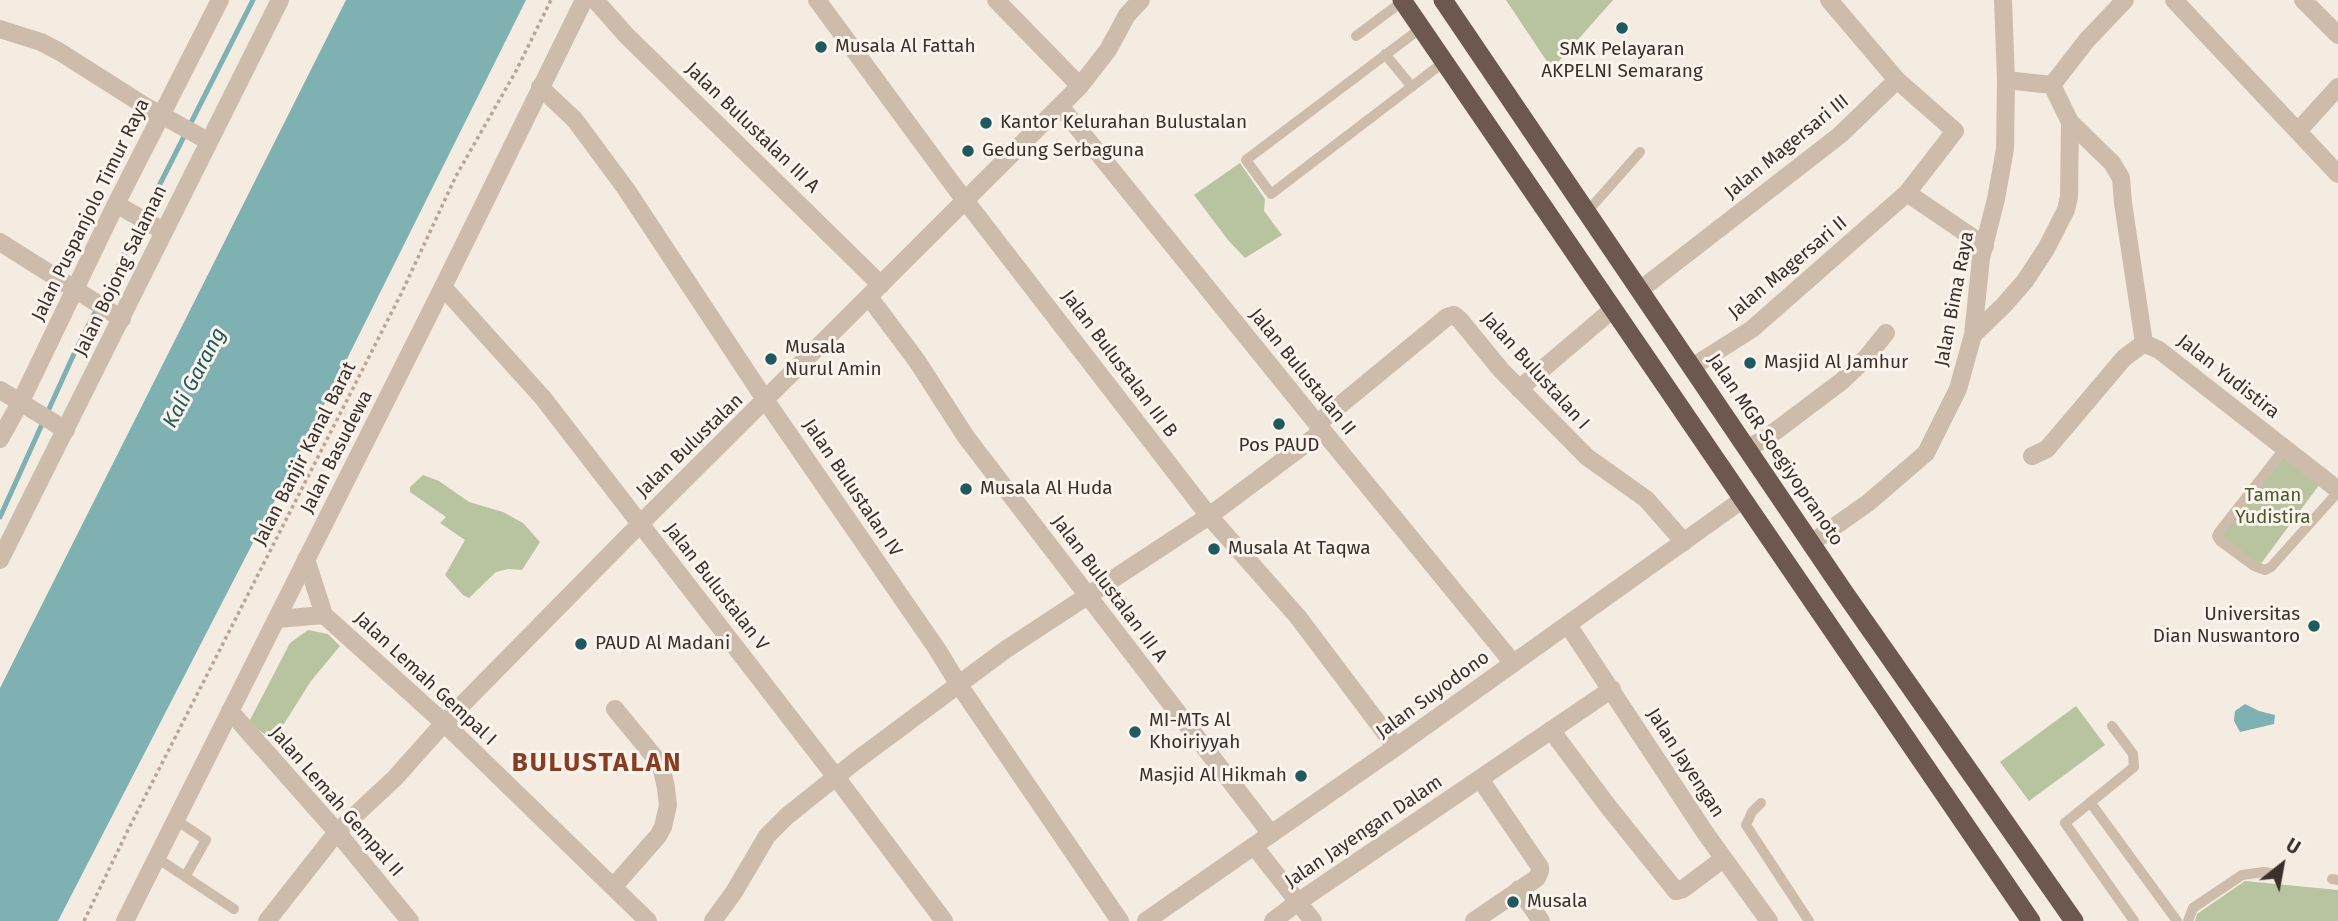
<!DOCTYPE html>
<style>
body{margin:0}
#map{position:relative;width:2338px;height:921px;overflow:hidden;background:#f4ebe1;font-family:"Fira Sans",sans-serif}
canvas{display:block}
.north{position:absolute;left:2247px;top:830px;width:70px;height:70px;-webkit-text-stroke:5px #fbf5ee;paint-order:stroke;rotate:31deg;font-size:19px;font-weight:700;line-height:28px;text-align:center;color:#3b302b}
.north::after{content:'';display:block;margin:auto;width:24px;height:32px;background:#3b302b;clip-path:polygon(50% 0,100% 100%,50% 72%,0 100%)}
</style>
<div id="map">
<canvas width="2338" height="921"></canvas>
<div class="north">U</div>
</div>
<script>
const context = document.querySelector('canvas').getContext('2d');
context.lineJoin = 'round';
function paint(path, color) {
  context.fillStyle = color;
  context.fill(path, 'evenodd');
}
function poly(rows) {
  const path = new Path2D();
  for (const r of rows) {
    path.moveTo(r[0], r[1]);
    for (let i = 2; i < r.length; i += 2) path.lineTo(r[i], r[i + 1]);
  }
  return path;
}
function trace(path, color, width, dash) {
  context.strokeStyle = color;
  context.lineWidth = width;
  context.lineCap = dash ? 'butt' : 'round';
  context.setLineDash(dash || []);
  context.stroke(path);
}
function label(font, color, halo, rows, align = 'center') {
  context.font = font + ' "Fira Sans",sans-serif';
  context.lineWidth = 6;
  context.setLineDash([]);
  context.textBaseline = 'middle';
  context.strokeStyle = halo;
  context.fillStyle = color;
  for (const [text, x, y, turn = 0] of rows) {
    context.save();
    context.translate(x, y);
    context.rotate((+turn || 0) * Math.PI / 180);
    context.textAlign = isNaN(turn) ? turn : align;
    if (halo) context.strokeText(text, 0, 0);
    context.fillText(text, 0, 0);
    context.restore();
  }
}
const green = poly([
 [1506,0,1613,0,1552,69],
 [1240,163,1265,199,1264,211,1282,235,1245,258,1228,240,1194,195],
 [2286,449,2325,477,2260,565,2221,537],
 [423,475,439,481,469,502,503,512,523,523,540,542,522,570,508,569,496,572,469,598,463,595,445,575,465,540,440,523,446,517,410,492,410,487],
 [308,630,328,634,340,646,311,681,273,741,249,722,290,643],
 [2076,706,2105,745,2029,801,2000,762],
 [2245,881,2338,890,2338,921,2195,921,2197,914]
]);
const water = poly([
 [346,0,526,0,325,403,58,921,0,921,0,688],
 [2245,704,2259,711,2275,715,2274,724,2240,732,2234,721,2235,711]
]);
const stream = poly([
 [0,517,73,356,253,0]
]);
const path = poly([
 [84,921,128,830,401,294,456,176,516,71,551,0]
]);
const service = poly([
 [1421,28,1246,160,1271,194,1444,62],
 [1356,36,1403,1],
 [1385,54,1412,87],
 [1587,212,1640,152],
 [2284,449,2219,532,2217,536,2220,541,2254,566,2265,570,2271,567,2338,492],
 [2112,726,2133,754,2134,767,2065,823,2134,921],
 [2090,802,2177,921],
 [1761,803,1752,812,1746,825,1809,921],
 [176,820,206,840,185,877],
 [157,858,234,909],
 [2332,879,2338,880],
 [2188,921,2193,908,2242,875,2264,872,2275,874]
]);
const minor = poly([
 [595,0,626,35,881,285],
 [817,0,954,186,1209,516,1298,617,1396,747],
 [996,0,1080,86],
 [2174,0,2338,174],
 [2303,0,2338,35],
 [0,29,41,42,60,52,145,106,208,141],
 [2006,80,2052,85],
 [2052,85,2070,122,2112,163,2121,178,2123,203,2144,343],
 [2052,85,2087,40,2125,0],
 [540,87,575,120,626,189,766,401,937,649,959,685,1120,921],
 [1060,106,1323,431,1513,663],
 [2298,131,2338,87],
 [1907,193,1985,246],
 [0,242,122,319],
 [443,287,543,398,842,785,944,921],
 [1640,290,1840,135,1897,80],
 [869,297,917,361,966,437,1271,834],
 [1973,335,2004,305,2025,281,2046,249,2066,210,2069,197,2070,122],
 [2144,343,2159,350,2338,490],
 [1692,367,1752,329,1907,193,1955,131,1897,80,1829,0],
 [1519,389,1612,310],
 [0,390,66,430],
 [1317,424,1447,317,1454,315,1460,320,1501,370,1587,457,1646,499,1684,542],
 [1747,449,1769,436,1842,381,1866,358,1886,333],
 [2032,456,2047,449,2124,358,2144,343],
 [1811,543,1868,503,1926,453,1958,389,1973,335,1981,258,1996,199,2005,149,2006,80,2003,0],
 [306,559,324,615,444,723,648,921],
 [277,619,324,615],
 [1568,625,1706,834,1769,921],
 [230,711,337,832,410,921],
 [1551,730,1607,805,1676,891,1683,889,1723,859],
 [1254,846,1313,921],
 [614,886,658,836,663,827,668,805,666,788,661,765,615,709],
 [1519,889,1541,921],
 [267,921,337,832,395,778,444,723,640,524,1080,86,1108,50,1127,15,1141,0],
 [713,921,734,892,767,836,787,816,857,760,1005,650,1209,516,1323,431],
 [1273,921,1298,902,1612,689],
 [1474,921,1537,878,1540,871,1540,867,1480,779]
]);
const tertiary = poly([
 [116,204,163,231],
 [0,439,21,401,116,204,220,0],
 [0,560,280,0],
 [125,921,443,287,584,0],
 [1146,921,1396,747,1742,500]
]);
const trunk = poly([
 [1402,0,2031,921],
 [1443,0,1844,592,2074,921]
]);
const markers = [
 [1622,28,7,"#1f5a5e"],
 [821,47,7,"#1f5a5e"],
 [986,123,7,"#1f5a5e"],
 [968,151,7,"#1f5a5e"],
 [771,359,7,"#1f5a5e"],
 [1750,363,7,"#1f5a5e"],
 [1279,424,7,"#1f5a5e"],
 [966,489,7,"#1f5a5e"],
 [1214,549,7,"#1f5a5e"],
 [2314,626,7,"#1f5a5e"],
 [581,644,7,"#1f5a5e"],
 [1135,732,7,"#1f5a5e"],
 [1301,776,7,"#1f5a5e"],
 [1513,902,7,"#1f5a5e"]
];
const poiNames = [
 ["Musala Al Fattah",835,47],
 ["SMK Pelayaran",1622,50,"center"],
 ["AKPELNI Semarang",1622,72,"center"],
 ["Kantor Kelurahan Bulustalan",1000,123],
 ["Gedung Serbaguna",982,151],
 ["Musala",785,348],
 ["Nurul Amin",785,370],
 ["Masjid Al Jamhur",1764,363],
 ["Pos PAUD",1279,446,"center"],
 ["Musala Al Huda",980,489],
 ["Musala At Taqwa",1228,549],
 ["Universitas",2300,615,"right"],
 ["Dian Nuswantoro",2300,637,"right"],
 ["PAUD Al Madani",595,644],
 ["MI-MTs Al",1149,721],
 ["Khoiriyyah",1149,743],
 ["Masjid Al Hikmah",1287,776,"right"],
 ["Musala",1527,902]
];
const streetNames = [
 ["Jalan Bulustalan III A",752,128,44],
 ["Jalan Magersari III",1787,147,-39],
 ["Jalan Puspanjolo Timur Raya",91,210,-64],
 ["Jalan Magersari II",1788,268,-40],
 ["Jalan Bojong Salaman",121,271,-64],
 ["Jalan Bima Raya",1955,299,-79],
 ["Jalan Bulustalan III B",1119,364,53],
 ["Jalan Bulustalan I",1535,371,48],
 ["Jalan Bulustalan II",1302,372,51],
 ["Jalan Yudistira",2228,377,38],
 ["Jalan Bulustalan",690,446,-44],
 ["Jalan MGR Soegiyopranoto",1775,450,56],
 ["Jalan Basudewa",337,452,-63],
 ["Jalan Banjir Kanal Barat",305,454,-63],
 ["Jalan Bulustalan IV",852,488,56],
 ["Jalan Bulustalan V",716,587,52],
 ["Jalan Bulustalan III A",1109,589,53],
 ["Jalan Lemah Gempal I",425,679,43],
 ["Jalan Suyodono",1433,695,-36],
 ["Jalan Jayengan",1685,763,57],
 ["Jalan Lemah Gempal II",336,802,49],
 ["Jalan Jayengan Dalam",1364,832,-34]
];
const parkNames = [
 ["Taman",2273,496],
 ["Yudistira",2273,518]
];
const waterNames = [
 ["Kali Garang",195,378,-62]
];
const districtNames = [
 ["BULUSTALAN",597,764]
];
paint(green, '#b8c4a0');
paint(water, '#7fb0b2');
trace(stream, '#7fb0b2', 5);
trace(path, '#b9a596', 3.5, [3.5, 3.5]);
trace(service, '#cdbbac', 10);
trace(minor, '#cdbbac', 18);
trace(tertiary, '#cdbbac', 18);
trace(trunk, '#6c584f', 19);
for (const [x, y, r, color] of markers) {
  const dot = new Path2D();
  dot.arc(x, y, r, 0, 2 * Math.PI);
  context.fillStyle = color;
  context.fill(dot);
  trace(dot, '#fbf5ee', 2.5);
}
label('19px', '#3b302b', '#fbf5ee', poiNames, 'left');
label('19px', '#3b302b', '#fbf5ee', streetNames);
label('19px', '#4a5a2e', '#fbf5ee', parkNames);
label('italic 21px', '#1f5a5e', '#fbf5ee', waterNames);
context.letterSpacing = '2px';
label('bold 26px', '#8c3b22', '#fbf5ee', districtNames);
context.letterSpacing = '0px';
</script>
